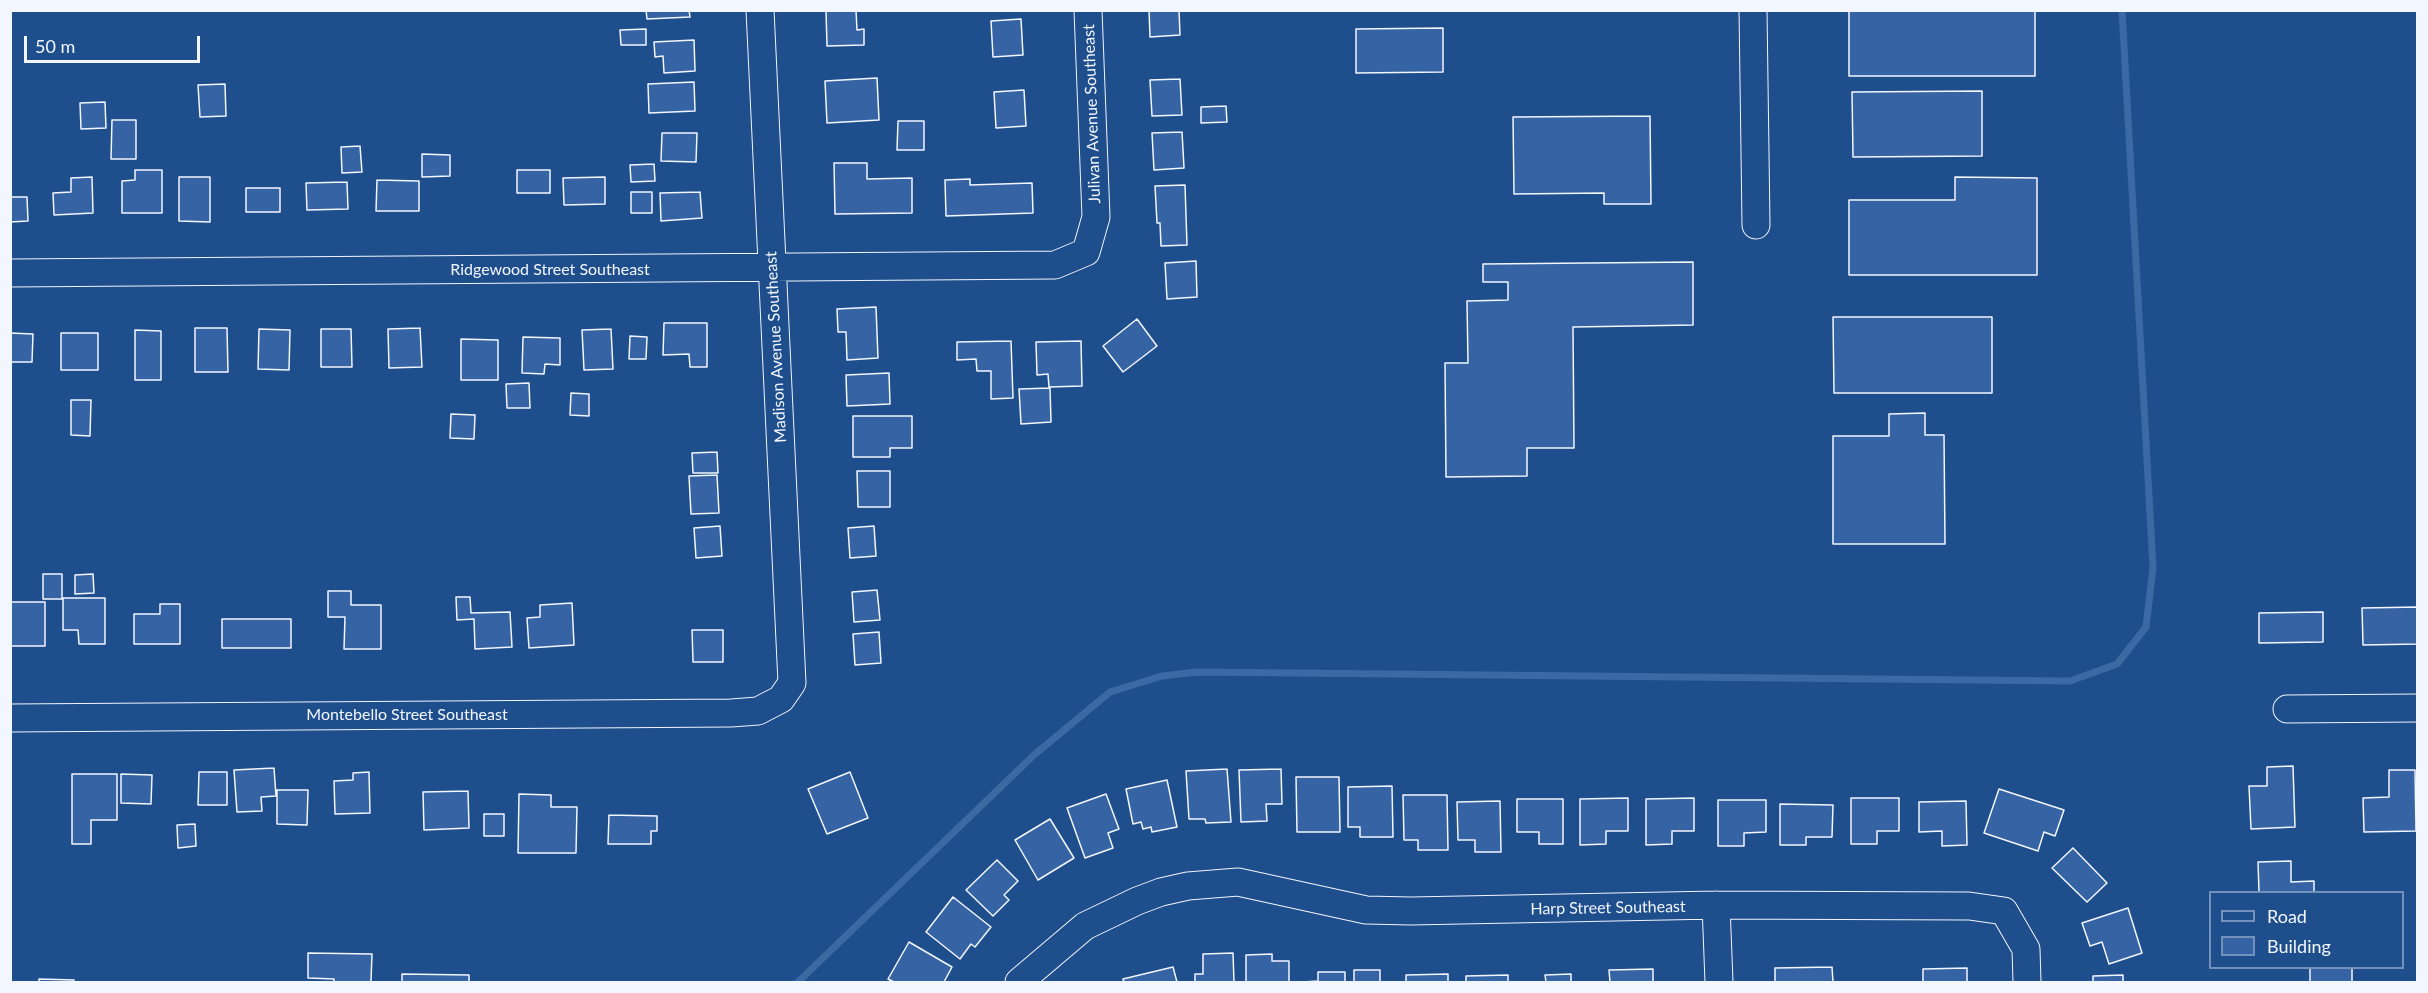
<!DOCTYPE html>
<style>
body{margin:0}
#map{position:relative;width:2428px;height:993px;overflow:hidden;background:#1f4e8c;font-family:Lato,sans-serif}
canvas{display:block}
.frame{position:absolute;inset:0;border:12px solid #f2f6ff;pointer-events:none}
.legend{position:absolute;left:2209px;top:891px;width:195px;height:78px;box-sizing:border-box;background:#1f4e8c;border:2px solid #7391ba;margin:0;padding:8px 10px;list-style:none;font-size:18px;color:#f2f6ff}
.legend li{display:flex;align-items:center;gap:12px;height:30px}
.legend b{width:30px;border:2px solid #7391ba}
.scale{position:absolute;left:24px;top:36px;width:176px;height:27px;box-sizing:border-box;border:3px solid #f2f6ff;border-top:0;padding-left:8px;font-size:18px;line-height:21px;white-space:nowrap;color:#f2f6ff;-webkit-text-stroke:4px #1f4e8c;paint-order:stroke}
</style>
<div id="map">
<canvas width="2428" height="993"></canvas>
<div class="frame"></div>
<ul class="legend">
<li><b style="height:8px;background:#1f4e8c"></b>Road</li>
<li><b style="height:16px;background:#3563a3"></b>Building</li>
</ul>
<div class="scale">50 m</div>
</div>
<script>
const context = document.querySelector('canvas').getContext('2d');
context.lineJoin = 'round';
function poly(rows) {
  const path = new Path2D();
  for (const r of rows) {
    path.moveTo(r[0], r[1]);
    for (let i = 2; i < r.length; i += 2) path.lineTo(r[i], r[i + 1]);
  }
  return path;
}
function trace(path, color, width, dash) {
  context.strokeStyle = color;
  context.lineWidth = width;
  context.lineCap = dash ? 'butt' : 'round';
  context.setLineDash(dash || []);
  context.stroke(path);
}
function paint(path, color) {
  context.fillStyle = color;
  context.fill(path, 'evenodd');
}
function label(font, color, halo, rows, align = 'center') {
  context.font = font + ' Lato,sans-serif';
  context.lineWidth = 4.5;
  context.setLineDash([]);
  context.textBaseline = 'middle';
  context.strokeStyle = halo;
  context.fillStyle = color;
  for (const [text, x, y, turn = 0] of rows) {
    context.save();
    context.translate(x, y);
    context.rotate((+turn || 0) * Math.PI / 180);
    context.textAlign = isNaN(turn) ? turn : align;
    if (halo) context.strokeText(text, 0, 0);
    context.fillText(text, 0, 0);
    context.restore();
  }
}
const stream = poly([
 [798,982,1034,755,1110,692,1162,676,1197,672,2070,681,2117,664,2146,627,2153,568,2122,10]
]);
const building = poly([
 [646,10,689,10,690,17,647,19,646,10],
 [826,10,856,10,857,30,864,29,864,45,827,46,826,10],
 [1149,10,1179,10,1180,35,1150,37,1149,10],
 [1849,10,2035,10,2035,76,1849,76,1849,10],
 [1021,19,1023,55,993,57,991,21,1021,19],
 [1443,28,1443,72,1356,73,1356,29,1443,28],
 [646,29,646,45,621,45,620,30,646,29],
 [694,40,695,71,664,73,663,56,655,57,654,42,694,40],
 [877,78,879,120,827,123,825,81,877,78],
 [1180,79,1182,115,1152,116,1150,80,1180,79],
 [694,82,695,111,649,113,648,84,694,82],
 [225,84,226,116,200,117,198,85,225,84],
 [1024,90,1026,126,996,128,994,92,1024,90],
 [1982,91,1982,156,1853,157,1852,92,1982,91],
 [105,102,106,128,81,129,80,103,105,102],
 [1226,106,1227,122,1201,123,1201,107,1226,106],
 [1650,116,1651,204,1604,204,1604,193,1514,194,1513,117,1650,116],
 [112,120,136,120,136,159,111,159,112,120],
 [898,121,924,121,924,150,897,150,898,121],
 [1182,132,1184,168,1154,170,1152,133,1182,132],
 [662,133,697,133,696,162,661,161,662,133],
 [360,146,362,172,342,173,341,147,360,146],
 [422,154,450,155,450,176,422,177,422,154],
 [834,163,867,163,867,179,912,178,912,213,835,214,834,163],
 [654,164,655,181,631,182,630,165,654,164],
 [135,170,162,170,162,213,122,213,122,181,135,180,135,170],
 [517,170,550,170,550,193,517,193,517,170],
 [92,177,93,213,54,215,53,193,71,192,71,178,92,177],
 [179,177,210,177,210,222,179,221,179,177],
 [605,177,605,204,564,205,563,178,605,177],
 [1955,177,2037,178,2037,275,1849,275,1849,200,1955,200,1955,177],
 [970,179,970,185,1032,183,1033,213,946,216,945,180,970,179],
 [377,180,419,181,419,211,376,211,377,180],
 [347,182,348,209,307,210,306,183,347,182],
 [1185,185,1187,245,1161,246,1160,223,1157,223,1155,186,1185,185],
 [246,188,280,188,280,212,246,212,246,188],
 [631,192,652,192,652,213,631,213,631,192],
 [700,192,702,218,661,221,660,193,700,192],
 [10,197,27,197,28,221,10,222,10,197],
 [1196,261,1197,297,1167,299,1165,263,1196,261],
 [1693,262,1693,325,1573,327,1574,448,1527,448,1527,476,1446,477,1445,363,1468,363,1467,301,1508,300,1508,282,1483,282,1483,264,1693,262],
 [876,307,878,358,847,360,846,332,838,332,837,309,876,307],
 [1833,317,1992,317,1992,393,1834,393,1833,317],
 [1137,319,1157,346,1123,372,1103,346,1137,319],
 [664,323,707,323,707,367,690,367,689,354,663,355,664,323],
 [195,328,227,328,228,372,195,372,195,328],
 [420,328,422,367,389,368,388,329,420,328],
 [259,329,290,330,289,370,258,369,259,329],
 [321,329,351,329,352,367,321,367,321,329],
 [611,329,613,369,584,370,582,330,611,329],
 [135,330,161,331,161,380,135,380,135,330],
 [10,333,33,334,32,362,10,362,10,333],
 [61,333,98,333,98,370,61,370,61,333],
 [630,336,647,337,646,359,629,359,630,336],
 [523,337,560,338,560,365,545,364,544,374,522,373,523,337],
 [461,339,498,340,498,380,461,380,461,339],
 [1011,341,1013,398,991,399,991,371,977,371,976,359,957,360,957,342,1011,341],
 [1081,341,1082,386,1049,387,1048,374,1037,375,1036,342,1081,341],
 [889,373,890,404,847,406,846,375,889,373],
 [529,383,530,408,507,408,506,384,529,383],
 [1050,388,1051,422,1021,424,1019,389,1050,388],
 [571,393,589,394,589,416,570,415,571,393],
 [71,400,91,400,90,436,71,435,71,400],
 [1925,413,1925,435,1944,435,1945,544,1833,544,1833,436,1889,436,1889,414,1925,413],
 [451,414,475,415,474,439,450,438,451,414],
 [853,416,912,416,912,448,890,448,890,457,853,457,853,416],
 [717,452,718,473,693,473,692,453,717,452],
 [857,471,890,471,890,507,858,507,857,471],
 [717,475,719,513,691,514,689,476,717,475],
 [720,526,722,556,696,558,694,528,720,526],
 [874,526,876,556,850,558,848,528,874,526],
 [43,574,62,574,62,599,43,599,43,574],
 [93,574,94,593,75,594,75,575,93,574],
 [877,590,880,620,854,622,852,592,877,590],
 [328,591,351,591,351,605,381,605,381,649,344,649,345,617,328,617,328,591],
 [456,597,470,597,471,613,510,612,512,647,475,649,474,619,457,620,456,597],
 [63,598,105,598,105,644,79,644,78,630,63,630,63,598],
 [10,602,45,602,45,646,10,646,10,602],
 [572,603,574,645,529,648,527,618,540,617,540,605,572,603],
 [160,604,180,604,180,644,134,644,134,614,160,614,160,604],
 [2418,607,2418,644,2363,645,2362,608,2418,607],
 [2323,612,2323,642,2259,643,2259,613,2323,612],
 [222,619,291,619,291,648,222,648,222,619],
 [692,630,723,630,723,662,693,662,692,630],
 [879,632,881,663,855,665,853,634,879,632],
 [2293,766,2295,827,2251,829,2249,786,2267,786,2267,767,2293,766],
 [274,768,276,796,261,797,262,811,237,812,234,770,274,768],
 [1227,769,1231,822,1206,823,1205,819,1189,819,1186,771,1227,769],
 [1281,769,1282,804,1266,804,1267,821,1241,822,1239,770,1281,769],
 [2389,770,2415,770,2416,831,2364,832,2363,798,2389,797,2389,770],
 [199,772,227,772,227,805,198,805,199,772],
 [369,772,370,813,335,814,334,781,353,780,353,773,369,772],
 [850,772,868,818,827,834,808,789,850,772],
 [72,774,117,774,117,820,91,820,91,844,72,844,72,774],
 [121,774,152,775,151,804,121,803,121,774],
 [1296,777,1339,777,1340,832,1297,832,1296,777],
 [1167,780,1177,827,1152,832,1151,827,1143,829,1141,822,1133,824,1126,789,1167,780],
 [1392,786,1393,837,1360,837,1360,827,1348,827,1348,787,1392,786],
 [1999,789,2064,810,2055,836,2044,832,2038,851,1984,833,1999,789],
 [277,790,308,790,307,825,277,824,277,790],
 [468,791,469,828,424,830,423,792,468,791],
 [519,794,551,795,551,807,577,807,576,853,518,853,519,794],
 [1106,794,1119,829,1108,833,1113,848,1085,858,1067,808,1106,794],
 [1403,795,1447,795,1448,850,1418,850,1418,840,1404,840,1403,795],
 [1628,798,1628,831,1606,831,1606,844,1580,845,1580,799,1628,798],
 [1694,798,1694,831,1672,831,1672,844,1646,845,1646,799,1694,798],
 [1851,798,1899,798,1899,831,1877,831,1877,844,1851,844,1851,798],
 [1517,799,1563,799,1563,844,1539,844,1539,832,1517,832,1517,799],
 [1718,800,1766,800,1766,832,1744,833,1744,846,1718,846,1718,800],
 [1500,801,1501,852,1475,852,1475,840,1458,840,1457,802,1500,801],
 [1966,801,1967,845,1942,846,1942,831,1919,832,1919,802,1966,801],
 [1780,804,1833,805,1832,837,1806,837,1806,845,1780,845,1780,804],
 [484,814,504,814,504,836,484,836,484,814],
 [609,815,657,816,657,831,651,831,651,844,608,844,609,815],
 [1050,819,1074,858,1038,880,1015,840,1050,819],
 [195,824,196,846,178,848,177,825,195,824],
 [2073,848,2107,883,2087,902,2052,868,2073,848],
 [997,860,1018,881,1004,895,1009,900,993,916,966,890,997,860],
 [2291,861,2291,882,2314,881,2314,892,2259,892,2258,862,2291,861],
 [953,897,991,927,975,947,971,944,960,959,926,932,953,897],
 [2128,908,2142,953,2109,964,2102,942,2090,946,2082,923,2128,908],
 [909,942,952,967,944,982,894,982,888,979,909,942],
 [308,953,372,954,371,981,370,982,334,982,334,979,308,978,308,953],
 [1233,953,1234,982,1195,982,1195,974,1203,974,1203,954,1233,953],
 [1272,954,1272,961,1289,961,1289,982,1246,982,1246,955,1272,954],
 [1173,967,1177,982,1124,982,1123,979,1173,967],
 [1832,967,1833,982,1775,982,1775,968,1832,967],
 [1967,968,1967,982,1923,982,1923,969,1967,968],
 [2310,968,2352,968,2352,982,2310,982,2310,968],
 [1653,969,1653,982,1610,982,1609,970,1653,969],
 [1354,970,1380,970,1380,982,1354,982,1354,970],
 [1318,972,1345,972,1345,982,1303,982,1318,981,1318,972],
 [402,974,469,975,469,982,402,982,402,974],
 [1448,974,1448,982,1406,982,1406,975,1448,974],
 [1571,974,1571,982,1546,982,1545,975,1571,974],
 [1508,975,1508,982,1466,982,1466,976,1508,975],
 [2123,975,2123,982,2093,982,2093,976,2123,975],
 [39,979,74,980,74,982,39,982,39,979]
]);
const minor = poly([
 [1753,10,1756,225],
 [10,273,1055,265,1086,252,1096,217,1088,10],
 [2287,709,2418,708],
 [10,718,731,713,758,711,781,699,792,683,760,10],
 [1716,905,1719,982],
 [1019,982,1085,926,1137,901,1161,892,1188,886,1238,882,1366,910,1411,911,1716,905,1969,906,2004,911,2026,949,2027,982]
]);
const streetNames = [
 ["Julivan Avenue Southeast",1092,114,-92],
 ["Ridgewood Street Southeast",550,270],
 ["Madison Avenue Southeast",776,347,-93],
 ["Montebello Street Southeast",407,715],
 ["Harp Street Southeast",1608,908,-1]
];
trace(stream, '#3b69a3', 7);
paint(building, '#3563a3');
trace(building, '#f2f6ff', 1.5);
trace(minor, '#f2f6ff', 29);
trace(minor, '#1f4e8c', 27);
label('16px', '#f2f6ff', '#1f4e8c', streetNames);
</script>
